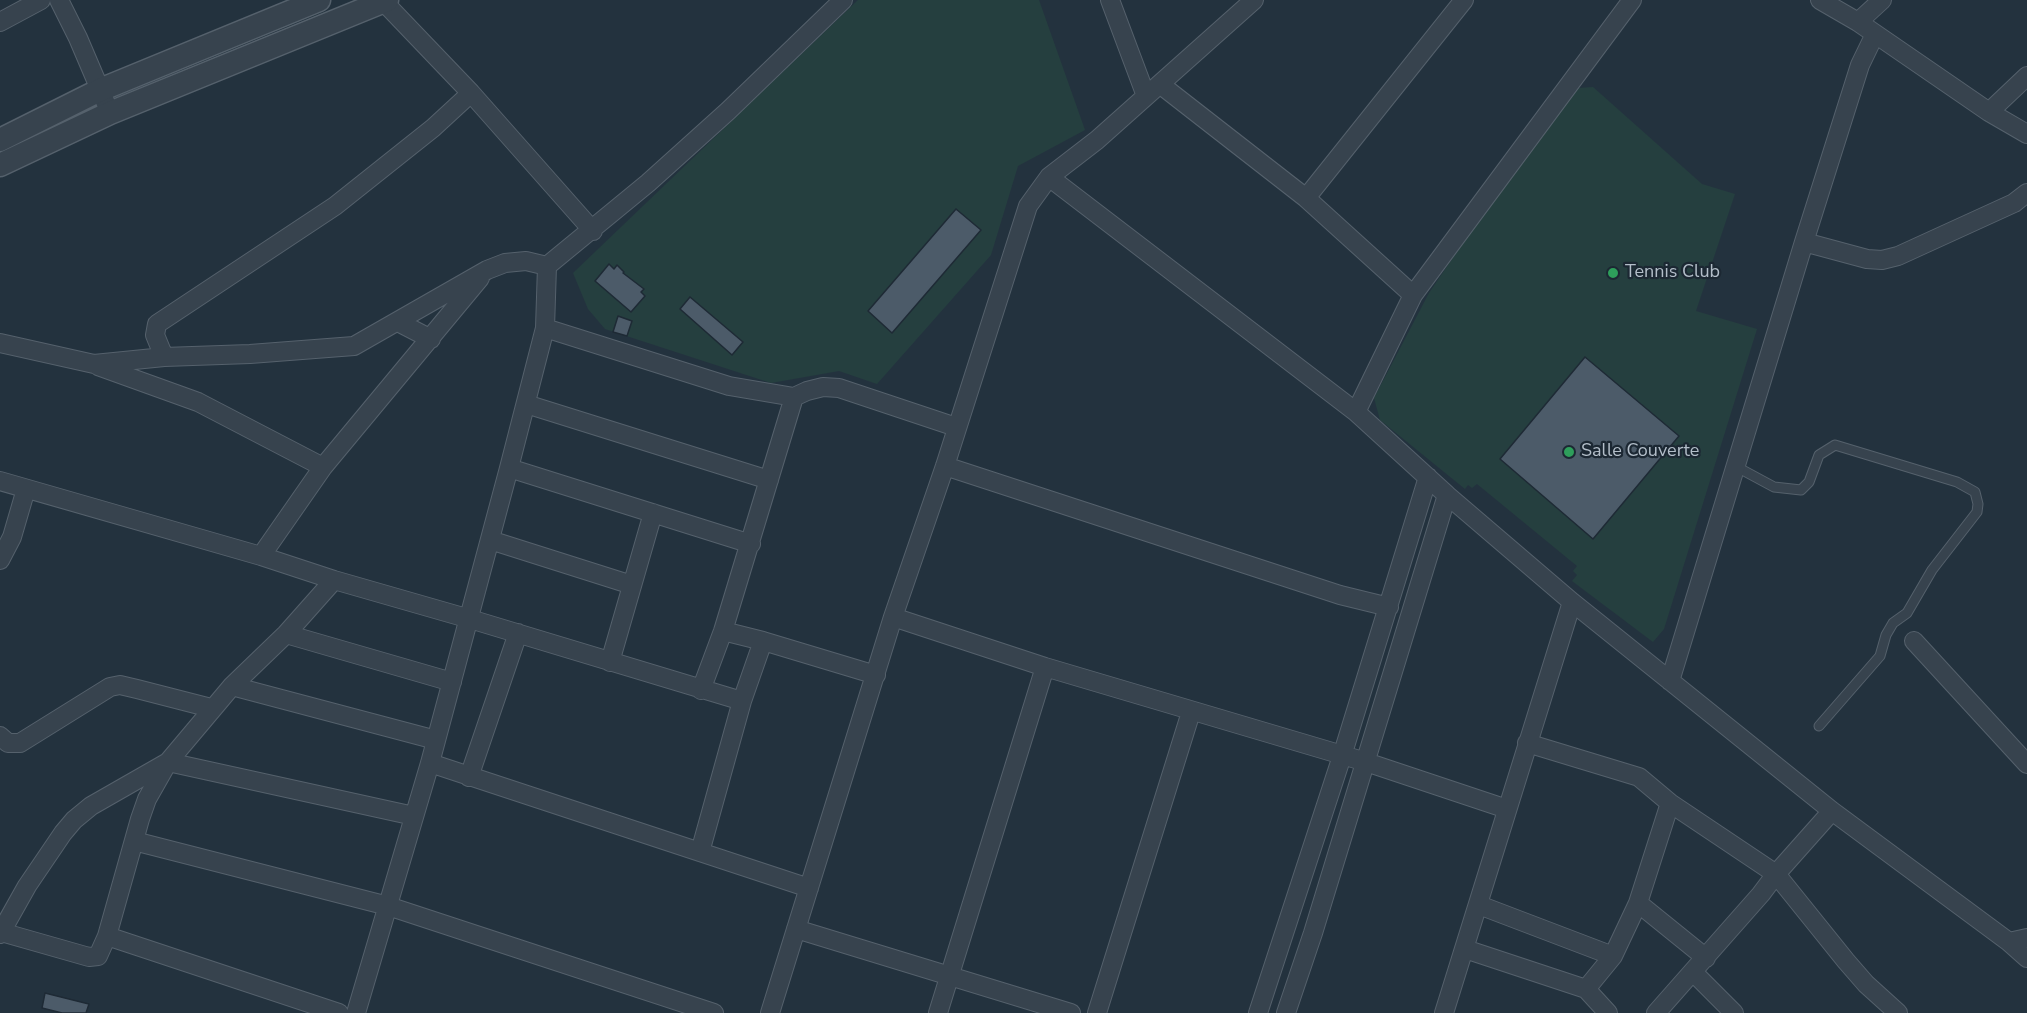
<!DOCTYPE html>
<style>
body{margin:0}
canvas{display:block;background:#23323e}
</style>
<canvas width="2027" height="1013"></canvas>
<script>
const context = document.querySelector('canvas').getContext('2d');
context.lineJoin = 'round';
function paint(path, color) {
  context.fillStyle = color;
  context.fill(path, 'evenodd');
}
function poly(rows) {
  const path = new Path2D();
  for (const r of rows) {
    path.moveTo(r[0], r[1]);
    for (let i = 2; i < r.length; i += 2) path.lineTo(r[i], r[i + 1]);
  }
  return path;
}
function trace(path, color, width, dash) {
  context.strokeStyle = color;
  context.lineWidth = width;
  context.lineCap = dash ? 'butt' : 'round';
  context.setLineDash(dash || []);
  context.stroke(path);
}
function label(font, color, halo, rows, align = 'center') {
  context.font = font + ' "Nunito Sans",sans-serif';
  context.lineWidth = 4.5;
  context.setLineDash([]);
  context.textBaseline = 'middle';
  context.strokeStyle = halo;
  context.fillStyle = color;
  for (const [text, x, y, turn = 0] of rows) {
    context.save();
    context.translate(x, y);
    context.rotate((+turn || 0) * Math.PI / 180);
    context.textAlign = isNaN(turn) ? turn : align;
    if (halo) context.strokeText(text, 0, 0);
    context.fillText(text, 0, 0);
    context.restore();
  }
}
const green = poly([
 [858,0,1039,0,1085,130,1018,166,991,255,877,384,839,371,771,383,605,329,588,309,573,273],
 [1593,87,1702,184,1735,194,1696,311,1757,329,1664,629,1653,642,1572,581,1577,575,1573,571,1577,566,1477,484,1472,488,1468,485,1465,489,1380,420,1374,398,1429,293,1469,234,1578,88]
]);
const building = poly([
 [956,209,981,230,892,333,868,311,956,209],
 [609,264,614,269,617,265,624,272,623,273,644,289,641,292,645,296,631,312,595,281,609,264],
 [690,297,743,342,732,355,680,309,690,297],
 [618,316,632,321,627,336,613,332,618,316],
 [1585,357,1679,436,1593,539,1500,459,1585,357],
 [45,993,89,1004,86,1013,62,1013,42,1008,45,993]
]);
const service = poly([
 [1735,466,1774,487,1801,490,1809,482,1819,455,1835,445,1957,482,1975,492,1978,504,1977,512,1932,570,1907,613,1893,623,1886,635,1880,656,1819,726]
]);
const minor = poly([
 [59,0,78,38,110,113],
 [382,0,471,93,593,231],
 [1110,0,1146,96],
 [1820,0,1858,22,1989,112,2027,134],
 [0,22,41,0],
 [1858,22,1882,0],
 [1161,85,1306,198,1413,295],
 [1989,112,2027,76],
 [1049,177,1356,412,1447,495,1572,602,1832,811,2009,942,2027,938],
 [1306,198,1464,0],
 [1804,242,1867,259,1882,260,1898,256,2014,203,2027,193],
 [398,322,431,339],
 [545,328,729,386,794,397,807,391,823,387,839,388,956,427],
 [0,343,94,364,164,357,250,354,354,346,487,270,505,263,526,261,547,266,648,183,728,111,843,0],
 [164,357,155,335,157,324,335,206,433,128,471,93],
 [98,366,198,402,323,467],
 [526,404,769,480],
 [1356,412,1413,295,1632,0],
 [945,466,1340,595,1389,607],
 [509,468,751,544],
 [0,481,261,556,334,580,470,619,742,701],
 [490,540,632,585],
 [261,556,323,467,480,278],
 [0,560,12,537,26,489],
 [893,617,1045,667,1366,762,1507,809],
 [723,631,763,641,876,675],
 [286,634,452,682],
 [1914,641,2027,764],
 [610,662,653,513],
 [1670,681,1804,242,1860,65,1875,34],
 [232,686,436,740],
 [701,690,723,631,794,397],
 [0,736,8,743,20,743,110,687,120,685,137,689,211,708],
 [1527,743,1639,777,1670,803,1776,874,1846,961,1866,984,1898,1013],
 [430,763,809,888],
 [469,777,518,633],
 [134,841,388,906,714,1013],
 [700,852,742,701,763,641],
 [1638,903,1706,958],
 [1479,905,1613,956],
 [796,929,1071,1013],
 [1,932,89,957,98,956,107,936,140,819,147,799,168,762,414,816],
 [0,934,27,886,63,833,74,820,91,806,168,762,232,686,286,634,334,580],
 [107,936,339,1013],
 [2009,942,2027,958],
 [1465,949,1586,989],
 [1693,972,1734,1013],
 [356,1013,430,763,509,468,545,328,547,266],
 [770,1013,893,617,945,466,1028,206,1049,177,1097,140,1254,0],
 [938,1013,1045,667],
 [1097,1013,1191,712],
 [1258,1013,1342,756,1428,477],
 [1286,1013,1313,933,1447,495],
 [1444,1013,1572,602],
 [1608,1013,1586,989,1613,956,1638,903,1670,803],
 [1656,1013,1761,894,1776,874,1832,811]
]);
const tertiary = poly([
 [0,140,100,90,319,0],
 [0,165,110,113,387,0]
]);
const markers = [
 [1613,273,6,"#2e9e5b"],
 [1569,452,6,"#2e9e5b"]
];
const poiNames = [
 ["Tennis Club",1625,273],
 ["Salle Couverte",1581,452]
];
paint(green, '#253f3f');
paint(building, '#4c5b69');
trace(building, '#1e2a35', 1.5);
trace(service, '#55616c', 11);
trace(minor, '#55616c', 20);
trace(tertiary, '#55616c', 25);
trace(service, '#37434e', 9);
trace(minor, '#37434e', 18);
trace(tertiary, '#37434e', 22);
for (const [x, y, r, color] of markers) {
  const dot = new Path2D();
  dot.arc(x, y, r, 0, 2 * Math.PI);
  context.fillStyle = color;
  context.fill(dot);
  trace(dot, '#1c2833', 2);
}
label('18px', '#b3bec9', '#1c2833', poiNames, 'left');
</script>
